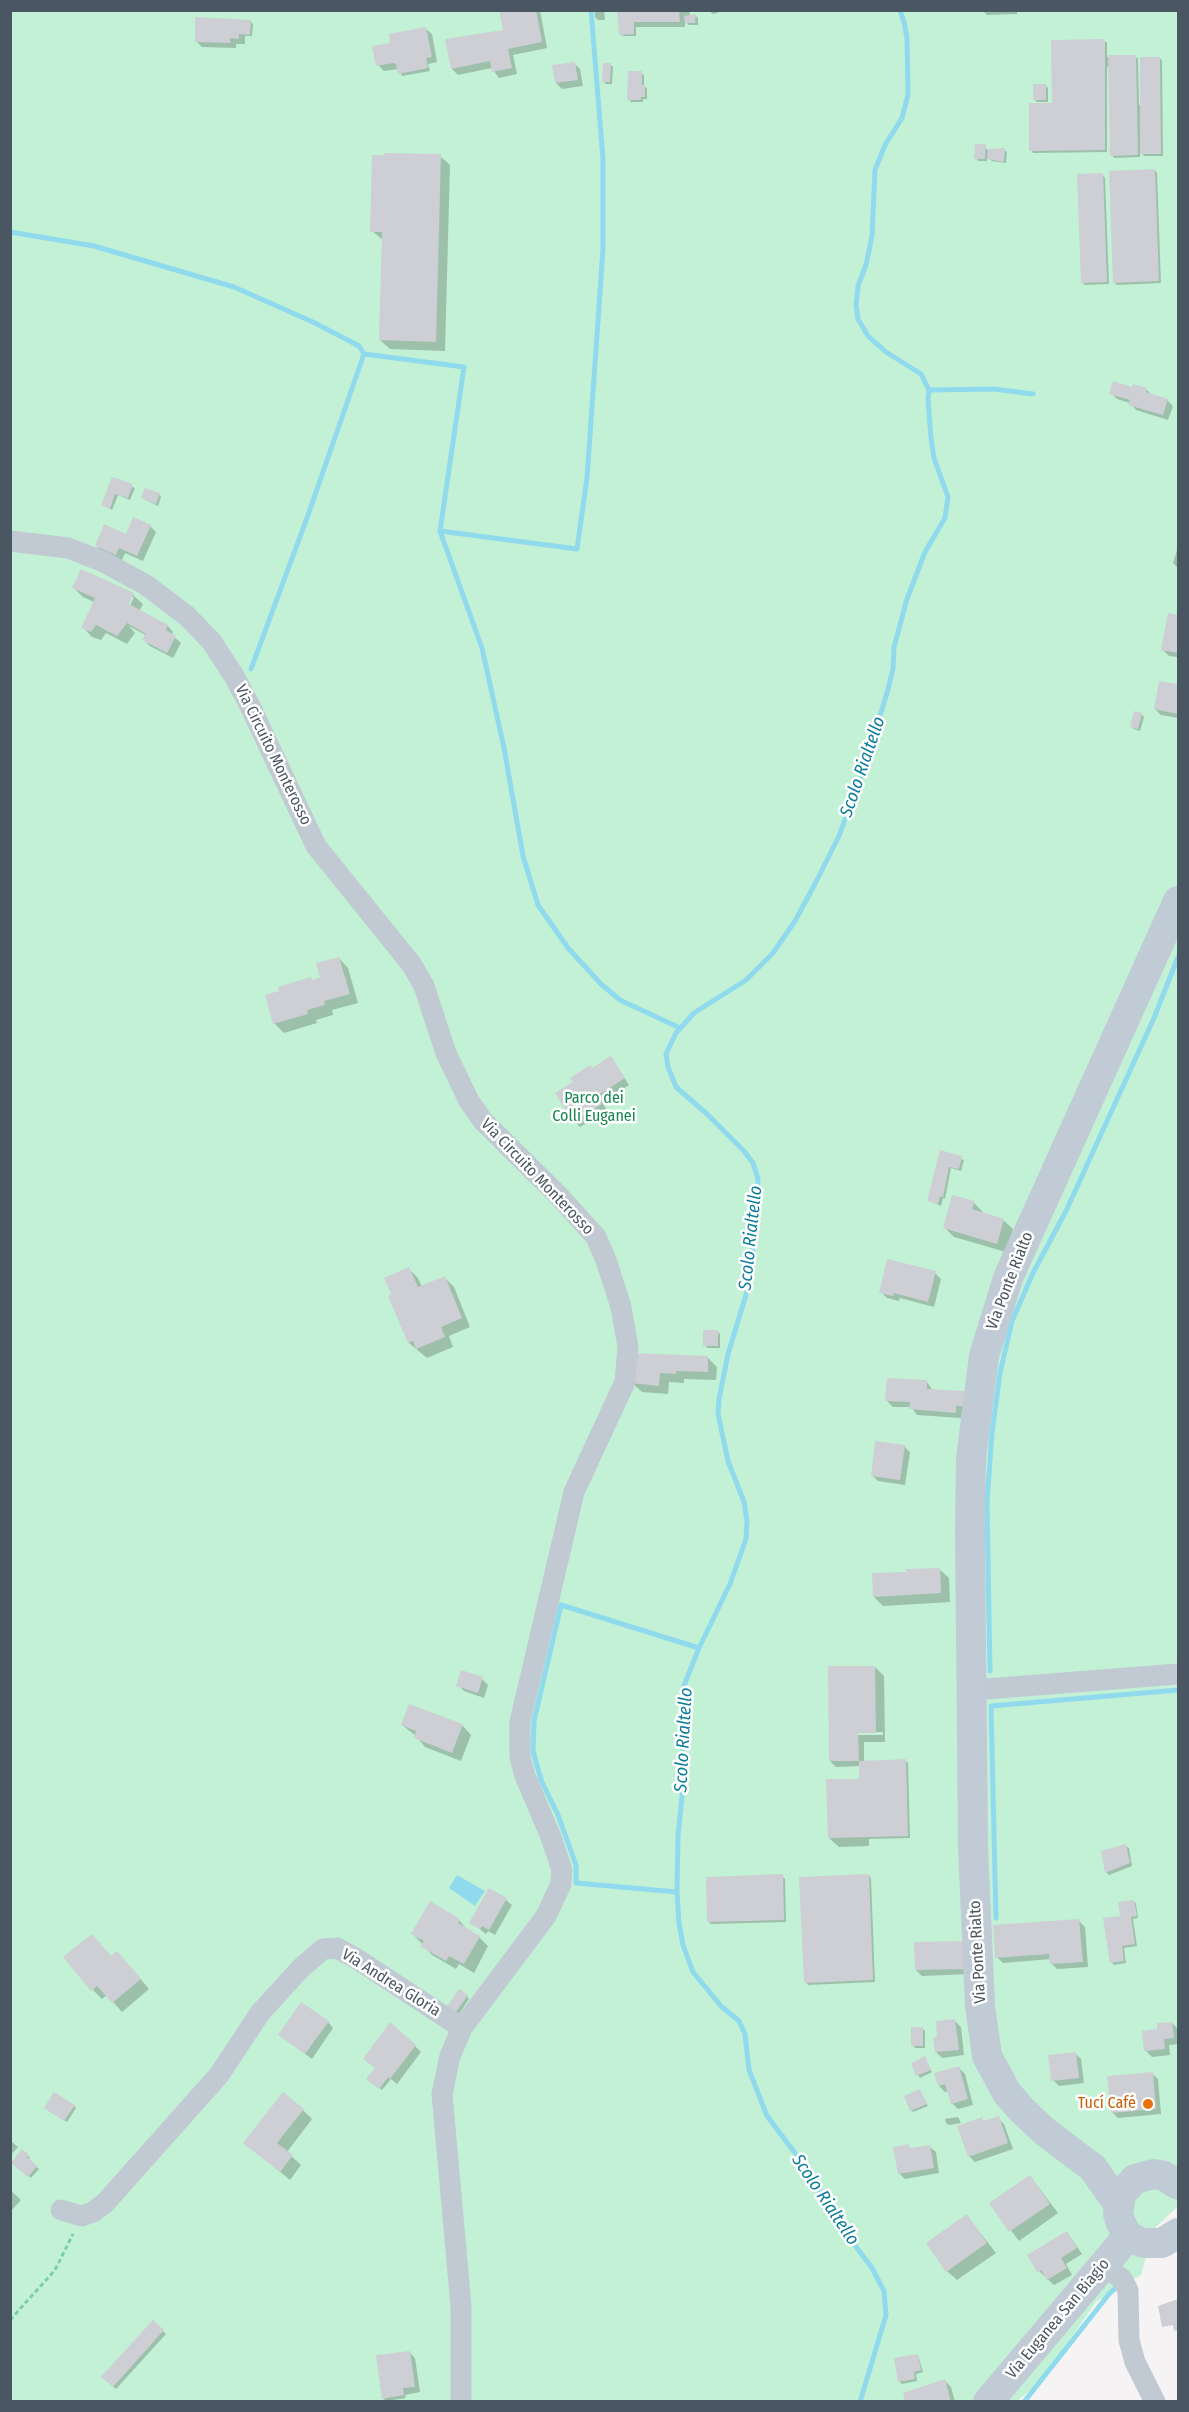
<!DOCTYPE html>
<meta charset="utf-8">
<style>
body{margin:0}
#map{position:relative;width:1189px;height:2412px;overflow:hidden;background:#f5f3f3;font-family:"Fira Sans Condensed",sans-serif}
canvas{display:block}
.frame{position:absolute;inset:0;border:12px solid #4a5661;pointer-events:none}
</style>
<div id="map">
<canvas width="1189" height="2412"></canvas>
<div class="frame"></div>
</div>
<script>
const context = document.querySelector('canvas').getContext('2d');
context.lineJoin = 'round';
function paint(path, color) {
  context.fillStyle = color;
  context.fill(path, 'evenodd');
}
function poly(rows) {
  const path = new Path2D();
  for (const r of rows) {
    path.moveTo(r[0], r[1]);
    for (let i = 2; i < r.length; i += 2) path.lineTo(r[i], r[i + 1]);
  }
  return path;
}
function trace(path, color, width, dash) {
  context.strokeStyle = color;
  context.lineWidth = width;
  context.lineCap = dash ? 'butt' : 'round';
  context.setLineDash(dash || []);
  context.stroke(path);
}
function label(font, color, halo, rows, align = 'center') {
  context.font = font + ' "Fira Sans Condensed",sans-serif';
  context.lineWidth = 5;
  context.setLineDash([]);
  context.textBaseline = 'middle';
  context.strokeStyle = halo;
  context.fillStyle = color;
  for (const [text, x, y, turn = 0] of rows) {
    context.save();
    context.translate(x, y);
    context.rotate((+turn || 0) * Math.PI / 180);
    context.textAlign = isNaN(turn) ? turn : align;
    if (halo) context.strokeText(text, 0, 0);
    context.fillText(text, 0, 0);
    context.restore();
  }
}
const green = poly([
 [11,11,1178,11,1178,2206,1154,2229,1141,2275,1096,2302,1039,2384,1017,2401,11,2402]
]);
const water = poly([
 [457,1875,485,1891,475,1906,449,1888]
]);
const shadow = poly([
 [501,10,540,10,547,48,513,55,517,74,499,78,492,68,458,75,452,69,505,31],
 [595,10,604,10,605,20,598,20,595,17],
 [619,10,689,10,690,16,696,16,698,18,698,25,689,25,685,21,685,27,636,27,636,36,623,36,620,34],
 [718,10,718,13,712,14,710,10],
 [982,10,1017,10,1017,14,987,15],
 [250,21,253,24,252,36,245,36,245,44,236,44,236,48,202,47,196,41],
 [426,29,432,34,437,62,428,64,430,71,402,76,398,69,384,71,378,65,392,44],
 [1104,40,1107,43,1107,57,1135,56,1138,59,1139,105,1141,105,1160,58,1162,61,1163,156,1144,156,1140,151,1140,157,1114,158,1112,155,1110,67,1107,67,1107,152,1033,153,1031,150,1054,105],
 [574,63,580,69,583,86,562,89,556,83],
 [611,65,613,67,612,84,606,84,603,81],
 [641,73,644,75,644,85,647,89,647,99,643,99,643,102,631,102,629,99],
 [1045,85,1048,88,1048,102,1037,102,1034,99],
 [985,146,987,150,1004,150,1007,152,1006,163,992,161,987,157,987,161,978,161,976,158],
 [440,156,450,165,445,351,390,349,380,340,383,240,372,231],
 [1155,170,1157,173,1161,283,1117,285,1114,282],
 [1103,175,1105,178,1109,284,1085,285,1083,283],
 [1133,389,1146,389,1153,396,1167,400,1173,406,1168,420,1136,410,1130,403,1117,399,1111,393],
 [113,479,135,488,130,500,118,495,112,510,103,505],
 [159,494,161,497,158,506,142,498],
 [150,526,156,532,143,561,125,553,122,560,102,552,96,546],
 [1177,550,1178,551,1178,568,1173,563],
 [81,571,133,595,143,604,139,611,168,626,173,632,172,635,181,643,173,658,150,646,144,640,147,636,129,626,135,633,127,644,106,633,101,640,92,637,83,627,94,602,83,597,74,588],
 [131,597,134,597,130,606,128,604],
 [1170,615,1178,617,1178,657,1169,656,1163,650],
 [1160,682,1178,686,1178,718,1161,715,1155,709],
 [1141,714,1144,717,1140,731,1134,729,1132,726],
 [339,958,348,968,358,1003,332,1010,333,1015,316,1020,317,1023,284,1033,274,1023,312,981,322,978],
 [611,1058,629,1085,602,1102,607,1110,580,1127,574,1121,593,1070],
 [941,1152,964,1160,961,1171,951,1168,945,1199,943,1198,941,1206,928,1200],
 [974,1203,983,1212,983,1214,1003,1220,1013,1229,1006,1252,954,1237,944,1227],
 [409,1269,418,1278,422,1287,445,1278,454,1287,470,1327,449,1336,453,1347,427,1358,409,1343,390,1296],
 [935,1273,941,1279,934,1307,900,1298,899,1301,887,1298,881,1292],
 [717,1331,720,1334,720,1348,707,1348,705,1345],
 [634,1355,708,1358,717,1367,716,1380,684,1379,684,1383,669,1382,668,1394,642,1392,632,1383],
 [927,1382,933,1391,964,1393,969,1412,962,1411,961,1418,917,1415,911,1407,893,1407,887,1401],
 [904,1446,910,1452,905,1485,878,1481,872,1475],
 [939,1569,949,1578,950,1602,883,1606,874,1597],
 [875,1667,884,1676,885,1742,864,1742,864,1762,905,1760,908,1763,910,1838,869,1839,869,1846,839,1847,829,1838,861,1782,860,1766,836,1767,830,1761],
 [855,1732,883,1732,883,1735,858,1735],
 [482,1679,488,1685,484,1698,464,1691,458,1685],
 [402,1725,462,1725,471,1735,461,1761,425,1747,416,1736],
 [1126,1846,1129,1848,1132,1866,1109,1875,1107,1873,1103,1852],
 [868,1875,871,1878,875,1982,808,1985,806,1982],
 [782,1876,785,1879,786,1922,711,1924,709,1922],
 [506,1900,512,1905,495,1935,488,1931,486,1934,471,1922],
 [1134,1901,1136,1904,1138,1918,1133,1919,1137,1946,1124,1948,1126,1963,1114,1965,1112,1963,1122,1917],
 [459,1920,468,1931,479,1937,488,1946,474,1973,459,1964,456,1969,432,1955,413,1934],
 [1079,1921,1085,1927,1088,1967,1057,1969,1051,1963,1051,1959,1003,1963,997,1957],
 [964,1942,970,1974,922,1976,916,1970],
 [112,1958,126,1962,149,1989,122,2012,107,1995,102,1999,93,1990],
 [467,1996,469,1999,459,2014,452,2009],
 [955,2021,961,2027,964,2055,942,2058,936,2052],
 [328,2022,333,2028,312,2059,286,2040],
 [1172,2023,1178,2029,1178,2044,1169,2045,1170,2055,1152,2057,1146,2051,1159,2031],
 [922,2028,925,2031,925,2048,915,2048,913,2045],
 [415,2046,421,2052,397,2084,391,2079,382,2090,371,2081,376,2069],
 [1075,2053,1081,2059,1084,2083,1059,2086,1053,2080],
 [925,2058,932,2072,920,2078,918,2075],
 [959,2068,965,2074,973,2105,958,2109,952,2103,949,2091,945,2092,939,2086],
 [1152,2073,1158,2079,1161,2114,1118,2118,1112,2112],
 [920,2091,928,2106,913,2112,911,2110],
 [74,2106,76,2108,67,2122,49,2111],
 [303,2110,312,2119,287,2152,301,2165,290,2180,245,2143],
 [958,2117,961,2123,949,2125,946,2123,945,2119],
 [998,2118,1004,2124,1013,2149,975,2162,969,2156,984,2122],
 [11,2141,18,2147,10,2156,10,2142],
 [908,2146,912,2150,930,2147,936,2152,939,2173,905,2179,899,2173],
 [23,2151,30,2158,28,2160,39,2169,31,2178,13,2162],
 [1030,2176,1058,2213,1019,2241,991,2204],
 [10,2190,21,2200,11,2211,10,2210],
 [967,2216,996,2253,957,2280,947,2271],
 [1067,2232,1082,2254,1066,2264,1072,2275,1054,2285,1039,2271],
 [153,2322,166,2334,116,2389,103,2377],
 [409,2352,415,2358,420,2392,405,2395,406,2398,386,2401,383,2398],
 [918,2355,923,2372,916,2374,917,2381,902,2384,899,2381],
 [945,2381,951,2387,955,2402,907,2402]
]);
const stream = poly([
 [10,232,94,246,234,287,315,323,359,346,364,354,464,367,440,531,482,648,504,748,523,856,538,905,568,948,601,984,620,1000,680,1028],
 [929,390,994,389,1033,394],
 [440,531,577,549,587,478,603,249,603,159,591,10],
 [251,669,307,518,364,354],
 [990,1671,987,1502,992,1433,1000,1373,1012,1321,1033,1273,1066,1211,1154,1018,1178,957],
 [677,1892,576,1883,576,1865,558,1815,541,1780,533,1751,534,1721,561,1605,699,1648],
 [996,1918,991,1706,1178,1690],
 [860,2402,886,2315,884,2291,872,2268,830,2212,811,2174,767,2116,749,2070,745,2034,739,2021,721,2006,693,1972,683,1945,679,1923,677,1892,678,1836,683,1787,683,1688,699,1648,730,1584,746,1539,747,1521,744,1502,728,1461,718,1414,719,1399,728,1354,749,1285,757,1214,758,1179,753,1163,744,1151,707,1114,676,1087,668,1067,666,1054,676,1033,694,1013,746,980,773,953,795,921,816,882,839,836,866,762,887,693,893,669,894,647,907,599,925,552,945,518,948,497,934,458,931,438,928,399,929,390,921,374,886,352,868,336,858,319,856,305,858,286,866,265,872,236,875,170,885,145,902,118,908,95,907,38,904,22,900,10],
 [1024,2402,1109,2294,1119,2285]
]);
const building = poly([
 [499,10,536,10,542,42,508,49,512,68,492,72,490,61,451,69,445,39,503,30],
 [617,10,679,10,680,22,634,22,634,34,619,35],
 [696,14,695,23,685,23,684,16],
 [195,17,251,20,250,35,239,34,239,39,230,38,230,43,195,42],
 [426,27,432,57,426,58,428,68,398,74,396,64,393,63,376,66,372,46,390,43,389,34],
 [1105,39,1105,150,1029,151,1029,103,1052,103,1051,40],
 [1108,55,1136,55,1138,155,1110,156],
 [1140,57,1160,57,1161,154,1140,154],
 [575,62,578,80,555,83,552,65],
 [603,63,611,63,610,82,602,82],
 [628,71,642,71,642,85,645,85,645,97,641,97,641,100,627,100],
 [1033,84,1046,84,1046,100,1033,100],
 [975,144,986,144,985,159,974,159],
 [1005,148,1004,162,987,159,988,149],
 [384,153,441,154,436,342,379,340,382,232,370,232,372,155,384,155],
 [1155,169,1159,281,1113,283,1109,171],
 [1103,173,1107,282,1081,283,1077,174],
 [1113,381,1132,387,1133,384,1147,388,1146,392,1168,399,1163,415,1128,405,1130,400,1109,394],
 [112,477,133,484,128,498,115,494,110,509,101,505],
 [145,488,160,493,156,504,141,498],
 [133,517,151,525,137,556,119,548,116,555,95,546,104,524,126,534],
 [81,569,134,593,129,604,168,625,166,630,176,636,167,653,142,640,146,634,127,623,117,636,96,625,91,632,81,628,95,598,72,588],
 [1168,613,1178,615,1178,653,1161,650],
 [1159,681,1178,684,1178,714,1154,709],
 [1134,711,1142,713,1138,729,1130,727],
 [339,957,350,994,324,1001,325,1005,307,1010,308,1014,273,1024,265,995,279,991,278,987,311,977,312,980,320,977,316,963],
 [611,1056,625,1078,597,1096,602,1104,573,1122,555,1093,573,1082,570,1078,590,1065,592,1068],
 [940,1150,962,1156,959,1169,949,1167,943,1197,940,1196,938,1204,927,1201],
 [952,1195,975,1201,972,1209,1004,1219,997,1244,943,1228],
 [887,1259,936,1271,928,1302,894,1293,893,1296,879,1293],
 [409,1267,418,1287,445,1276,462,1318,441,1327,445,1337,416,1349,413,1341,408,1343,388,1296,391,1294,384,1278],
 [703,1330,718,1330,718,1346,703,1346],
 [632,1353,708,1356,708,1372,676,1371,676,1374,660,1373,659,1386,631,1383],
 [887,1378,927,1380,927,1389,965,1391,964,1406,956,1406,956,1413,909,1409,910,1402,885,1401],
 [875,1441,905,1445,900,1480,871,1476],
 [940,1568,941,1593,873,1597,872,1573,906,1572,906,1569],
 [828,1666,875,1666,876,1733,858,1733,859,1761,829,1761],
 [461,1670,483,1677,478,1693,456,1686],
 [409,1704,463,1724,452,1753,414,1738,416,1731,401,1725],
 [906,1759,908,1836,828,1838,826,1779,859,1779,859,1761],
 [1126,1844,1130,1863,1105,1873,1101,1851],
 [783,1874,784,1920,707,1922,706,1877],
 [869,1874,873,1980,804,1983,799,1877],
 [489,1888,507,1898,489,1930,482,1926,480,1929,469,1923],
 [1134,1900,1137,1916,1131,1917,1135,1944,1122,1946,1124,1961,1110,1963,1103,1918,1120,1916,1118,1902],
 [430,1901,460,1919,458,1923,480,1936,464,1964,449,1956,446,1961,420,1946,424,1941,411,1934],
 [1079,1919,1083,1962,1050,1964,1049,1954,995,1958,993,1925],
 [92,1934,111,1956,117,1951,141,1979,112,2003,97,1986,91,1991,63,1957],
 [964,1941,965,1969,915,1970,914,1942],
 [459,1989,468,1995,456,2012,447,2007],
 [301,2002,329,2021,305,2054,278,2035],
 [955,2019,959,2050,935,2052,933,2038,937,2037,936,2021],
 [390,2022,416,2045,390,2079,388,2077,379,2089,366,2079,375,2068,363,2059],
 [1172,2022,1174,2038,1164,2039,1165,2049,1144,2051,1142,2031,1157,2029,1157,2023],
 [911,2027,923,2027,923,2046,911,2046],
 [1076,2052,1079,2078,1051,2081,1048,2055],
 [925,2056,931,2070,916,2076,911,2063],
 [959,2066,968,2099,951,2104,945,2084,938,2086,934,2073],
 [1153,2072,1156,2109,1111,2113,1107,2076],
 [920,2089,927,2104,910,2111,904,2096],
 [54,2092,75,2105,64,2121,44,2108],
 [283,2092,304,2109,277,2143,293,2155,280,2172,243,2143],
 [999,2116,1008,2143,968,2157,957,2126,982,2117,983,2121],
 [909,2144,910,2148,930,2145,934,2168,898,2174,893,2147],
 [22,2149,29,2155,27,2157,37,2166,28,2177,11,2163],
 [1030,2175,1050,2204,1009,2232,989,2203],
 [967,2214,987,2243,946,2272,926,2243],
 [1067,2231,1077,2248,1061,2258,1067,2268,1047,2280,1041,2270,1037,2272,1027,2255],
 [1178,2299,1178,2330,1174,2331,1173,2325,1162,2327,1158,2306],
 [153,2320,164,2330,113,2387,101,2377],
 [410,2351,415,2387,403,2388,404,2395,382,2399,376,2355],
 [918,2354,921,2370,914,2372,915,2379,898,2382,894,2358],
 [945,2379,951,2402,905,2402,903,2393]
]);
const path = poly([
 [10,2320,55,2270,73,2234]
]);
const street = poly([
 [10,541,68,548,104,562,146,585,187,616,212,642,234,676,249,704,316,846,412,965,424,986,446,1053,469,1101,483,1121,559,1196,596,1237,606,1260,621,1307,628,1347,625,1382,574,1492,520,1722,520,1757,525,1776,551,1837,562,1870,561,1884,546,1916,462,2028,450,2056,442,2094,461,2306,461,2402],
 [973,1690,1178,1674],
 [61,2210,82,2216,93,2212,105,2203,219,2075,260,2013,301,1968,323,1949,337,1948,357,1959,462,2028],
 [1103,2265,1122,2279,1128,2290,1129,2340,1135,2362,1155,2402]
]);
const secondary = poly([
 [1178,2185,1164,2176,1154,2174,1135,2179,1121,2194,1118,2214,1121,2223,1128,2236,1143,2243,1162,2243,1178,2233],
 [1118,2204,1093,2168,1044,2131,1021,2109,1007,2093,987,2056,980,2006,973,1847,970,1532,971,1459,984,1356,1008,1278,1178,901],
 [988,2402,1128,2236]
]);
const markers = [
 [1148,2104,6,"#e8710a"]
];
const streetNames = [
 ["Via Circuito Monterosso",273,755,64],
 ["Via Circuito Monterosso",537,1177,46],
 ["Via Ponte Rialto",1010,1281,-69],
 ["Via Ponte Rialto",978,1952,-93],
 ["Via Andrea Gloria",391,1983,32],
 ["Via Euganea San Biagio",1058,2319,-50]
];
const parkNames = [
 ["Parco dei",594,1099],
 ["Colli Euganei",594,1117]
];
const foodNames = [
 ["Tucí Café",1136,2104]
];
const waterNames = [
 ["Scolo Rialtello",863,767,-71],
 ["Scolo Rialtello",751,1238,-84],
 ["Scolo Rialtello",684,1740,-87],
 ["Scolo Rialtello",825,2200,56]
];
paint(green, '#c3f1d5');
paint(water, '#90daee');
paint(shadow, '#0003');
trace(stream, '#90daee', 5);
paint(building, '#cdcfd5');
trace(path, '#7ad0a6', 3, [4.5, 3]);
trace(street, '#c1cad2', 21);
trace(secondary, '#c1cbd6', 30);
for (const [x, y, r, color] of markers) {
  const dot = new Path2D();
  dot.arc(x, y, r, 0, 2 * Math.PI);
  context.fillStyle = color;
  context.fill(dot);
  trace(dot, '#fff', 2);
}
label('16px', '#4a5661', '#fff', streetNames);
label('16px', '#17864f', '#fff', parkNames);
label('16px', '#c56008', '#fff', foodNames, 'right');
label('italic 18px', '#0c7c9b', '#fff', waterNames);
</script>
